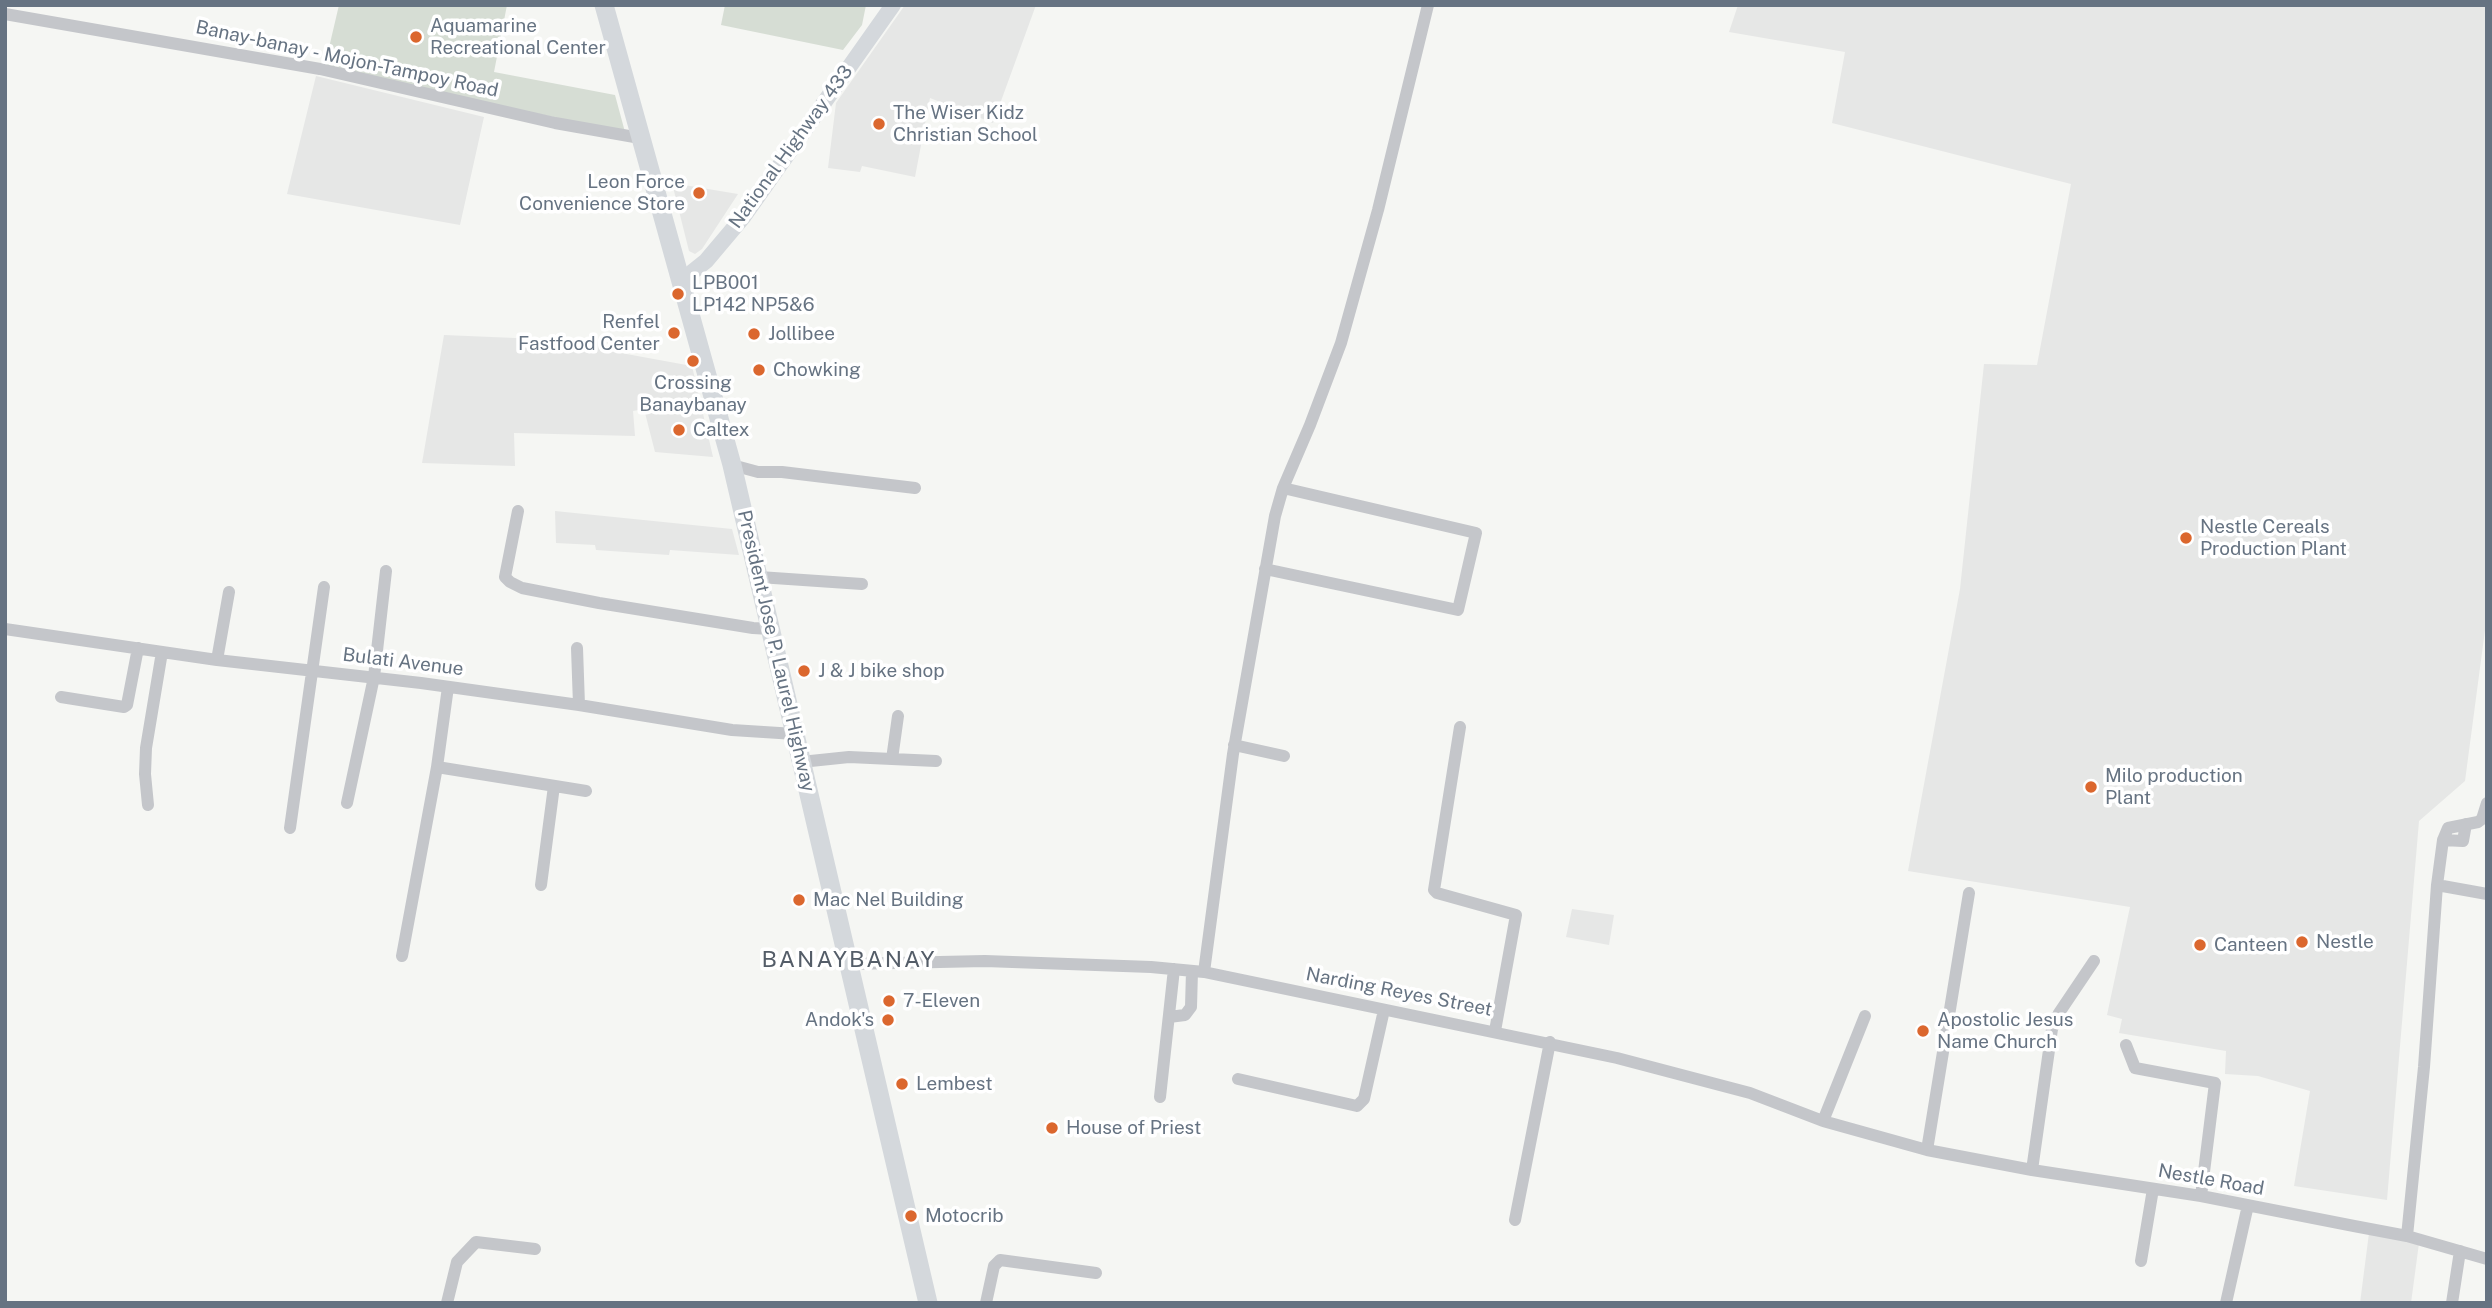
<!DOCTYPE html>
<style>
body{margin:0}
#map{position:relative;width:2492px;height:1308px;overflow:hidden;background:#f5f6f3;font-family:"Public Sans",sans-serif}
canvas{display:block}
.frame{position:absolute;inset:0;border:7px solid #667382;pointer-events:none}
</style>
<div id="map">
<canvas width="2492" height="1308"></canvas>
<div class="frame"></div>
</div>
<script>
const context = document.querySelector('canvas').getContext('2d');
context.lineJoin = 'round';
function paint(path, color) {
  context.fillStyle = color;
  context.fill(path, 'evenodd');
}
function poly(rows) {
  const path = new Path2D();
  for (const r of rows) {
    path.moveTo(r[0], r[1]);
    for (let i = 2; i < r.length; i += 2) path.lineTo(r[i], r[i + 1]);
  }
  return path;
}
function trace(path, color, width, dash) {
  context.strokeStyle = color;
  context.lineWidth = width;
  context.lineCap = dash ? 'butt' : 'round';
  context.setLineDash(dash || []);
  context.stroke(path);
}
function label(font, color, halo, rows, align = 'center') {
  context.font = font + ' "Public Sans",sans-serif';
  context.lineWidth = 7;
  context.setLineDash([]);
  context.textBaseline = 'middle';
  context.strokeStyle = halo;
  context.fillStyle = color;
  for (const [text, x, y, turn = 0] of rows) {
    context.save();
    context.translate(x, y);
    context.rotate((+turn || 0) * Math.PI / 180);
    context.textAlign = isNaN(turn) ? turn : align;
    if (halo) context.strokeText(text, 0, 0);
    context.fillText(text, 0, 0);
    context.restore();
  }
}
const built = poly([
 [905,5,1036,5,993,123,930,98,915,177,862,166,860,172,828,168,836,103],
 [1738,5,2487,5,2487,615,2465,781,2419,821,2387,1200,2294,1186,2310,1091,2258,1076,2225,1074,2226,1051,2119,1033,2122,1019,2107,1015,2130,907,1908,871,1960,589,1984,364,2037,365,2071,184,1832,123,1845,52,1729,32],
 [316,76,484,117,460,225,287,194],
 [684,185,738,194,702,249,695,254,689,251,673,187],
 [444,335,610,342,610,351,692,366,713,457,655,452,644,409,633,411,635,436,514,433,515,466,422,463],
 [555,511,732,529,739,555,670,550,669,555,596,550,595,545,556,543],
 [1572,909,1614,915,1609,945,1566,937],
 [2369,1233,2419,1243,2411,1303,2360,1303]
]);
const green = poly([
 [339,5,507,5,494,72,615,95,625,132,324,69],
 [725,5,866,5,862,25,843,50,721,25]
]);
const minor = poly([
 [5,14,320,69,555,123,640,138],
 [732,465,758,472,782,472,915,488],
 [518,511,505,577,510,582,522,588,599,603,753,628,770,629],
 [1265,569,1458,610,1476,533,1283,488],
 [759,577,862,584],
 [5,629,217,660,421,683,579,705,732,730,795,734],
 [577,648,579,705],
 [217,660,229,592],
 [61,697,124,707,127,705,138,648],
 [1460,727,1434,890,1437,893,1516,915,1495,1031],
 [1234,745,1284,756],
 [892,759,936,761],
 [801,762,849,757,892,759,898,716],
 [437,767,586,791],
 [347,803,374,677,386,571],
 [148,805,145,774,146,748,162,652],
 [290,828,324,587],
 [2443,840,2463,841,2466,824],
 [541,885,554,786],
 [2437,885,2487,894],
 [402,956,437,767,448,687],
 [849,964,985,961,1151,967,1204,972,1617,1058,1750,1093,1823,1121,1927,1150,2032,1170,2201,1196,2354,1226,2407,1236,2487,1259],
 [1204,972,1233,754,1275,516,1283,488,1310,425,1341,343,1378,210,1428,5],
 [1169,1017,1185,1015,1191,1007,1192,971],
 [2126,1045,2135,1068,2215,1083,2201,1196],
 [1238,1079,1357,1106,1364,1099,1384,1010],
 [1160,1097,1174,969],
 [1823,1121,1865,1016],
 [1927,1150,1969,893],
 [2032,1170,2052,1029,2059,1013,2094,961],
 [1515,1220,1550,1042],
 [2407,1236,2424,1067,2437,885,2443,840,2448,828,2478,822,2482,819,2487,803],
 [2141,1261,2153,1189],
 [447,1303,457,1262,476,1242,535,1249],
 [986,1303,994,1266,1000,1260,1096,1273],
 [2226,1303,2248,1205],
 [2452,1303,2460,1251]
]);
const major = poly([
 [681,281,706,261,744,216,893,5]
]);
const highway = poly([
 [604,5,732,465,928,1303]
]);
const markers = [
 [416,37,7,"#db672e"],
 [879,124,7,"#db672e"],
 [699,193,7,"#db672e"],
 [678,294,7,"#db672e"],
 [674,333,7,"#db672e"],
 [754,334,7,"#db672e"],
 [693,361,7,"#db672e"],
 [759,370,7,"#db672e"],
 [679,430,7,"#db672e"],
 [2186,538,7,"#db672e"],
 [804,671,7,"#db672e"],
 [2091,787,7,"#db672e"],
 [799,900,7,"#db672e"],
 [2302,942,7,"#db672e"],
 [2200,945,7,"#db672e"],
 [889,1001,7,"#db672e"],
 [888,1020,7,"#db672e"],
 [1923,1031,7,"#db672e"],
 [902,1084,7,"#db672e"],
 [1052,1128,7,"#db672e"],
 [911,1216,7,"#db672e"]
];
const poiNames = [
 ["Aquamarine",430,26],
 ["Recreational Center",430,48],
 ["The Wiser Kidz",893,113],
 ["Christian School",893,135],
 ["Leon Force",685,182,"right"],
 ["Convenience Store",685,204,"right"],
 ["LPB001",692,283],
 ["LP142 NP5&6",692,305],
 ["Renfel",660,322,"right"],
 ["Fastfood Center",660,344,"right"],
 ["Jollibee",768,334],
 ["Chowking",773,370],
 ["Crossing",693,383,"center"],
 ["Banaybanay",693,405,"center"],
 ["Caltex",693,430],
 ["Nestle Cereals",2200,527],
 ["Production Plant",2200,549],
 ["J & J bike shop",818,671],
 ["Milo production",2105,776],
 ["Plant",2105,798],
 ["Mac Nel Building",813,900],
 ["Nestle",2316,942],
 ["Canteen",2214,945],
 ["7-Eleven",903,1001],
 ["Andok's",874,1020,"right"],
 ["Apostolic Jesus",1937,1020],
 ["Name Church",1937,1042],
 ["Lembest",916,1084],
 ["House of Priest",1066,1128],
 ["Motocrib",925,1216]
];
const streetNames = [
 ["Banay-banay - Mojon-Tampoy Road",347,59,12],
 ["National Highway 433",791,147,-54],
 ["President Jose P. Laurel Highway",776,651,77],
 ["Bulati Avenue",403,662,7],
 ["Narding Reyes Street",1399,992,11],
 ["Nestle Road",2211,1180,10]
];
const quarterNames = [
 ["BANAYBANAY",849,960]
];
paint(built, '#e6e7e6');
paint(green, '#d6ddd4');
trace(minor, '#c4c6ca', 12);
trace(major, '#d4d8dc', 16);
trace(highway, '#d4d8dc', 19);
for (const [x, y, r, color] of markers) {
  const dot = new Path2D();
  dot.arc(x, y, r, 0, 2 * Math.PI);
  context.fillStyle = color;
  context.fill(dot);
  trace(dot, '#fff', 2.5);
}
label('19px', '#667382', '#fff', poiNames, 'left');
label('19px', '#667382', '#fff', streetNames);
context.letterSpacing = '2px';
label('23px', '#545d68', '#fff', quarterNames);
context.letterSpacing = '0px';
</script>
